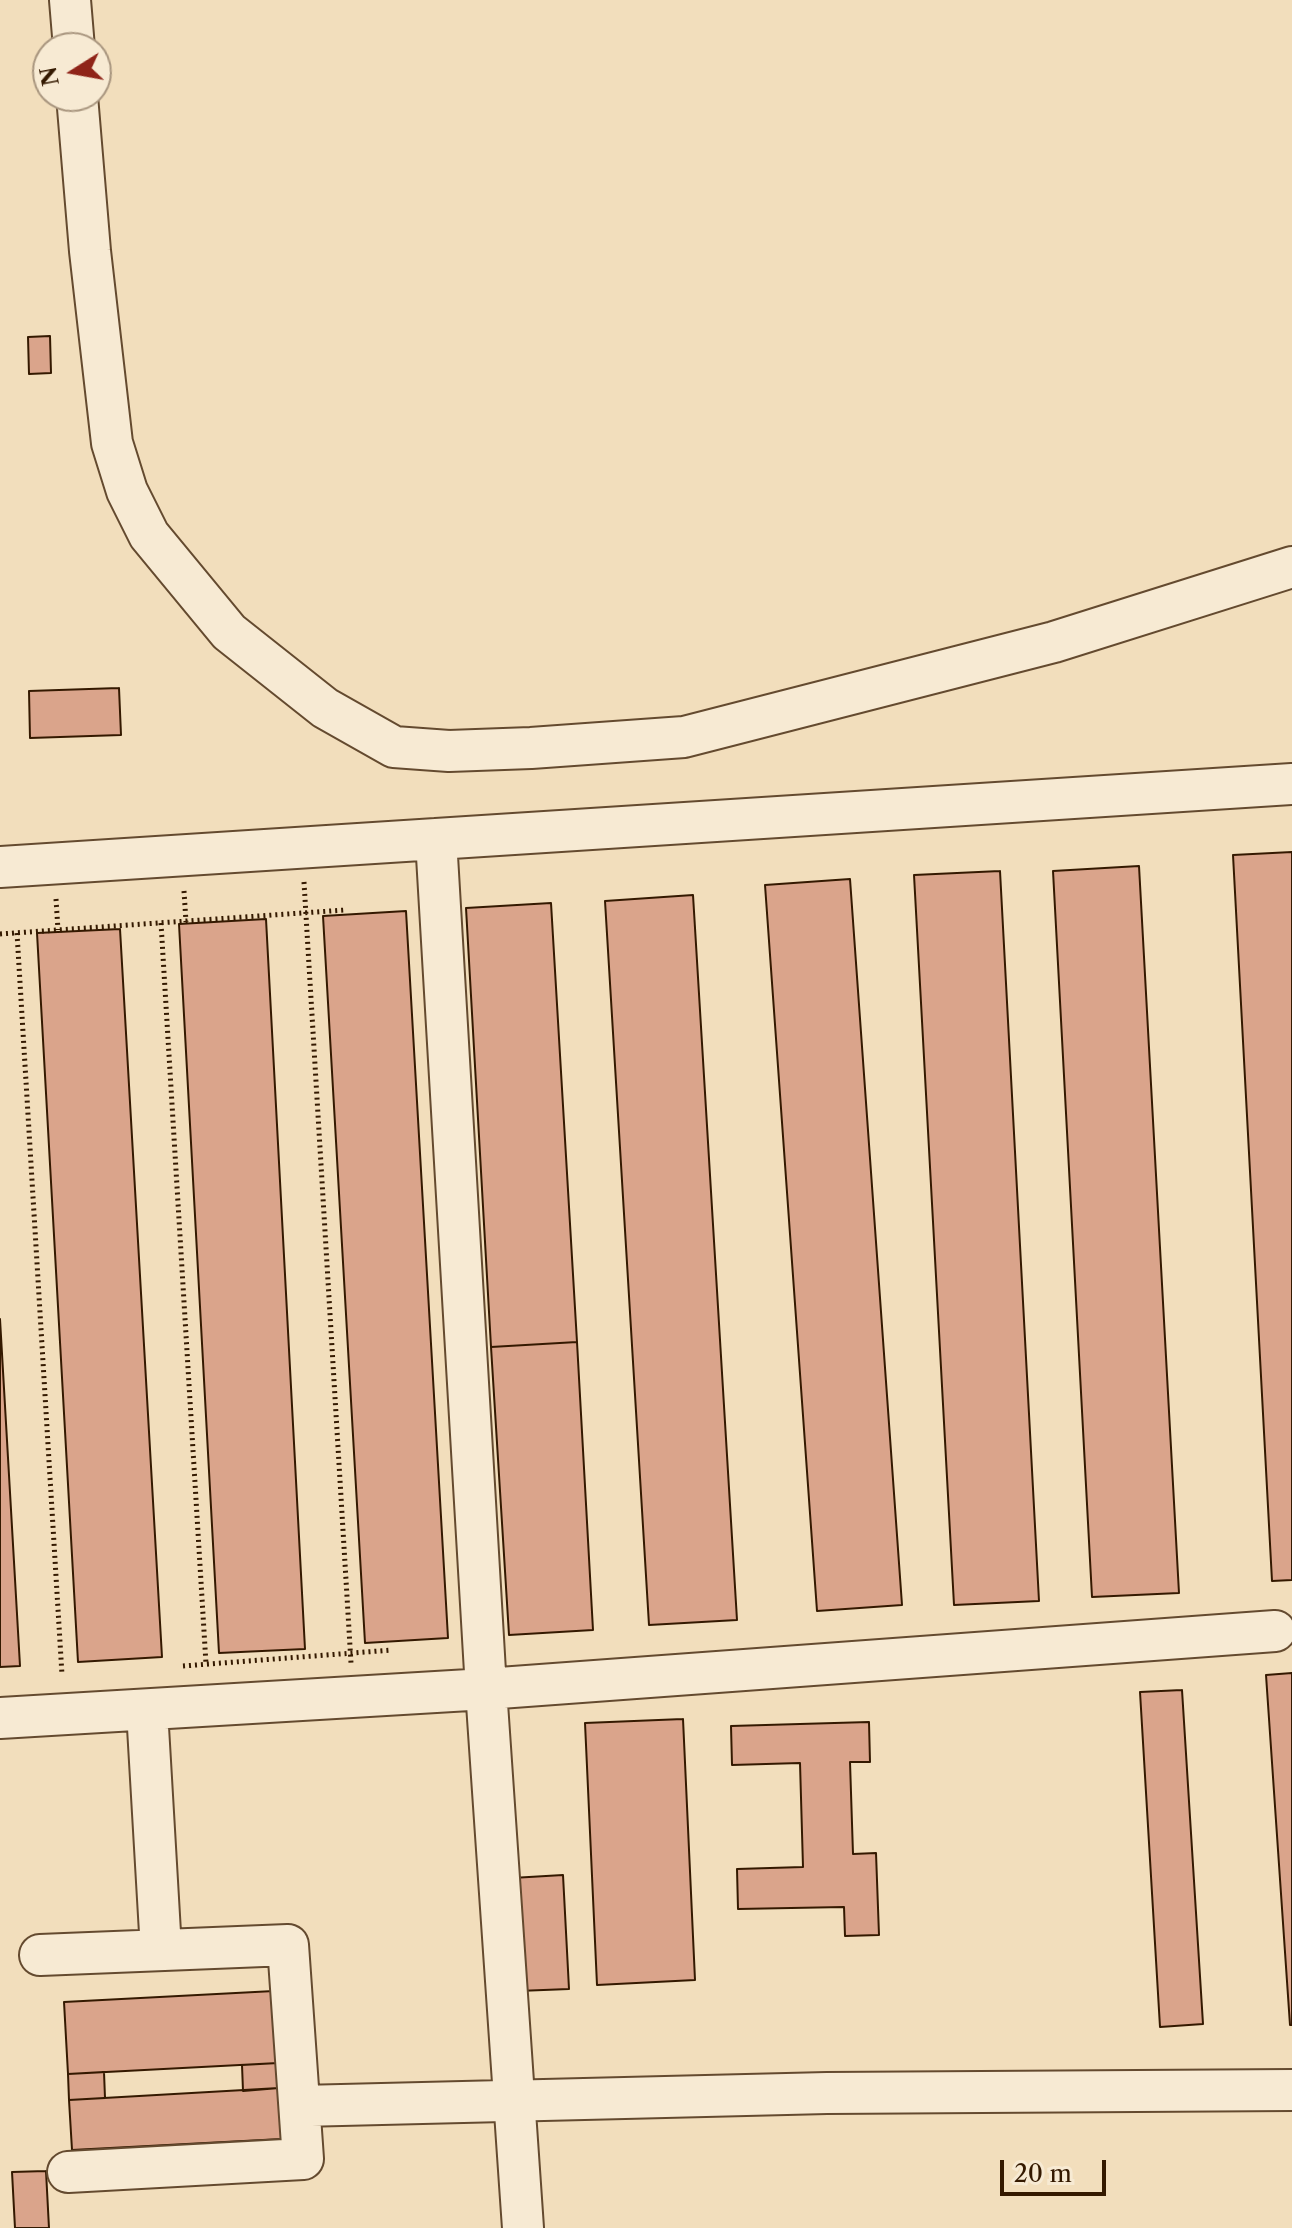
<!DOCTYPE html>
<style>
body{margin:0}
#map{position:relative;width:1292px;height:2228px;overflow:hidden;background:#f2debc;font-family:"Libre Caslon Text",serif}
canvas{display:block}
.north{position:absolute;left:32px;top:32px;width:80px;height:80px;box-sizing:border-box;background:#f7ead3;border:2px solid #a9967f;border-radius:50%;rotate:259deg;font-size:22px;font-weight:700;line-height:32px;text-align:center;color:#341900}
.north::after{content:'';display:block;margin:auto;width:28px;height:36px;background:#8f2418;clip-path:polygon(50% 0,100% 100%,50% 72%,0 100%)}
.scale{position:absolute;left:1000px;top:2160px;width:106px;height:36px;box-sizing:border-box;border:4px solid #341900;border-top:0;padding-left:10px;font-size:24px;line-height:28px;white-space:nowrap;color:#341900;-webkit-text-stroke:6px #f7ead3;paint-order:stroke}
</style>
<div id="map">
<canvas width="1292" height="2228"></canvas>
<div class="north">N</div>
<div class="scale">20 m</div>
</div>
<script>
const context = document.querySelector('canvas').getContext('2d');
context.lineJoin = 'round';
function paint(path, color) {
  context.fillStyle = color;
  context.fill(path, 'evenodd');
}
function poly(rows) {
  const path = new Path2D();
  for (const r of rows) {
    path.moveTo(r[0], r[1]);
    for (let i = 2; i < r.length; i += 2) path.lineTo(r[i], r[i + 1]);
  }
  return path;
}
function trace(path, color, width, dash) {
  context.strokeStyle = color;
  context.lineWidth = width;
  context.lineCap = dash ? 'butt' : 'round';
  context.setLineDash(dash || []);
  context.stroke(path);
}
const building = poly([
 [50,336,51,373,29,374,28,337,50,336],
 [119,688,121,735,30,738,29,691,119,688],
 [1292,852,1292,1580,1272,1581,1233,855,1292,852],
 [1139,866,1179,1593,1092,1597,1053,871,1139,866],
 [1000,871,1039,1601,954,1605,914,875,1000,871],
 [850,879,902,1605,817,1611,765,885,850,879],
 [693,895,737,1620,649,1625,605,901,693,895],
 [551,903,577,1342,491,1347,466,908,551,903],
 [406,911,448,1638,365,1643,323,916,406,911],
 [266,919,305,1649,219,1653,179,924,266,919],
 [120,929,162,1657,78,1662,37,933,120,929],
 [0,1319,20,1666,0,1667,0,1319],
 [577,1342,593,1630,509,1635,491,1347,577,1342],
 [1292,1673,1292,2025,1290,2025,1266,1675,1292,1673],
 [1182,1690,1203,2024,1160,2027,1140,1692,1182,1690],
 [683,1719,695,1980,597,1985,585,1723,683,1719],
 [869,1722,870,1762,850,1762,853,1854,876,1853,879,1935,845,1936,844,1907,738,1909,737,1869,803,1867,800,1763,732,1765,731,1726,869,1722],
 [563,1875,569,1989,518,1991,512,1878,563,1875],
 [274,1991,278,2063,68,2074,64,2002,274,1991],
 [278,2063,279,2088,243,2091,242,2065,278,2063],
 [104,2072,105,2098,69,2100,68,2074,104,2072],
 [279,2088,282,2139,72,2150,69,2100,279,2088],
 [46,2171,49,2228,15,2228,12,2172,46,2171]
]);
const path = poly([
 [304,882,351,1663],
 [184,891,186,922],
 [56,899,58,930],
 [161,923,206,1664],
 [17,933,62,1675],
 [0,934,345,910],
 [183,1666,392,1650]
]);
const minor = poly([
 [70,0,74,48],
 [77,96,90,251,112,443,127,491,149,535,229,632,325,708,394,747,449,751,531,748,684,737,1054,642,1292,567],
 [436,839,1292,784],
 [0,867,436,839,486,1689,523,2228],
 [147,1710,161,1950],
 [0,1718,486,1689,1275,1631],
 [40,1955,288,1945,303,2159,68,2172],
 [301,2106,827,2093,1292,2090]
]);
paint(building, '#daa48b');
trace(building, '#341900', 2);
trace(minor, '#644a2f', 44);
trace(path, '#341900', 5, [2, 4]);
trace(minor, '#f7ead3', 40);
</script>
